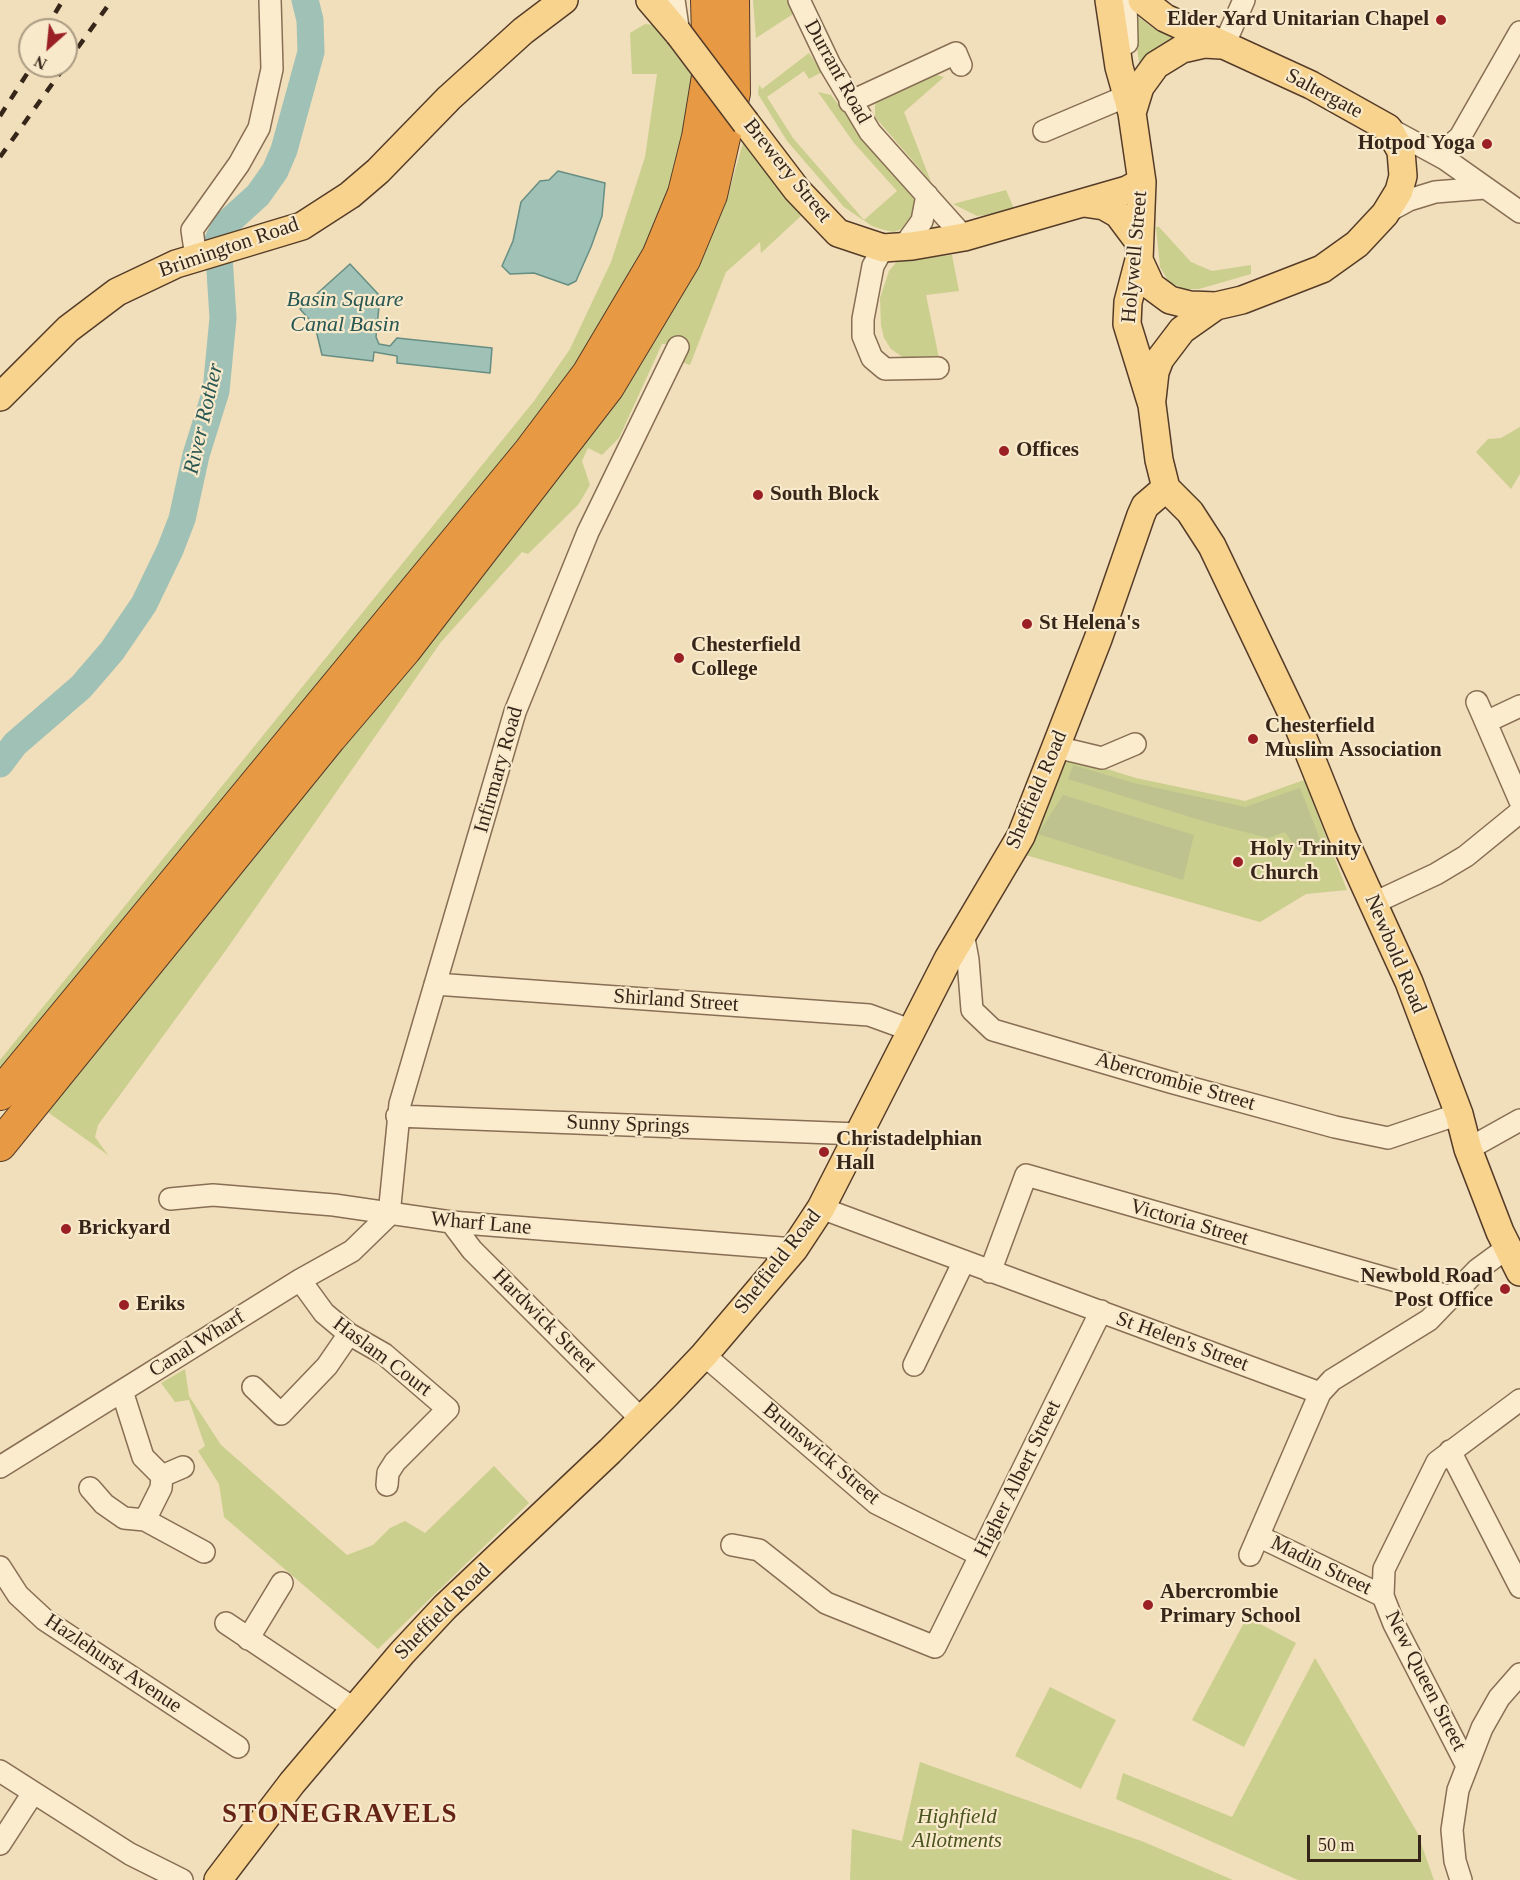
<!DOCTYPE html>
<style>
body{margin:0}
#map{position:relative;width:1520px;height:1880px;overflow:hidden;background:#f1deba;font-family:"Times New Roman",serif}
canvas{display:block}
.north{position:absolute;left:18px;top:18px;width:60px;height:60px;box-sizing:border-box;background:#f8e9ca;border:2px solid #aa9b84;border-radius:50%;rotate:207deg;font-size:16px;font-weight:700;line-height:24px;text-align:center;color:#36261a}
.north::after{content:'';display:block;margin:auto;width:21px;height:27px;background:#9b2025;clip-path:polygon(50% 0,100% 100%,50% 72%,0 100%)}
.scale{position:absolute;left:1307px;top:1835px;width:114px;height:27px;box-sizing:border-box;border:3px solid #36261a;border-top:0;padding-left:8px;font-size:18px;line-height:21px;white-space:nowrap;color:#36261a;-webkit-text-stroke:4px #f8e9ca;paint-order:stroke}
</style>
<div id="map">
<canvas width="1520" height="1880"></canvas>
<div class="north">N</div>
<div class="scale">50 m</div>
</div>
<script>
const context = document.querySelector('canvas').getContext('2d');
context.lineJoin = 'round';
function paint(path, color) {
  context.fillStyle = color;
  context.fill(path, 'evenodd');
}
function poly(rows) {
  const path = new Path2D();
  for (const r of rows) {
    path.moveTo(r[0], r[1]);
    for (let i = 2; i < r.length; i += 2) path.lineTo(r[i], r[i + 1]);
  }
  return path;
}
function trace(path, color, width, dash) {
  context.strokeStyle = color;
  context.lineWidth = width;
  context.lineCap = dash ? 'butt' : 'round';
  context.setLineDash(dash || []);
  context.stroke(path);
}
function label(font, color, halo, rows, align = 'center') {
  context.font = font + ' "Times New Roman",serif';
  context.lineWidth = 4.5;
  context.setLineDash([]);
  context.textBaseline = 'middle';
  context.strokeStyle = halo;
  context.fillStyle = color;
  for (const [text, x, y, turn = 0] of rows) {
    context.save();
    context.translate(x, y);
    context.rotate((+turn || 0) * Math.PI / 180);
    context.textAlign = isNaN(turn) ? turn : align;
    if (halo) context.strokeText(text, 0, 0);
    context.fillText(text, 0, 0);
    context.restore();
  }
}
const green = poly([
 [753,0,787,0,793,14,756,38],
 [1132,12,1153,28,1178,41,1140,69],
 [645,24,653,25,699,83,652,248,569,386,0,1074,0,1060,534,401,570,349,611,262,645,157,657,74,632,74,630,33],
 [809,53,822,72,809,79,804,71,767,97,793,138,864,220,897,191,854,143,818,92,831,95,914,199,916,208,912,219,904,228,894,232,884,230,872,226,844,207,787,141,758,94,759,85,762,89],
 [933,74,944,77,904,112,931,182,875,117,875,106,877,99],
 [744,139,801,216,761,253,760,242,726,272,690,365,682,362,671,344,662,344,619,438,602,455,588,448,582,461,590,485,578,505,528,554,522,552,441,642,226,950,98,1125,95,1137,108,1155,49,1113,45,1099,696,268,728,196],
 [1006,190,1015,211,977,216,953,204],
 [1156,227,1159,227,1191,262,1212,271,1251,265,1251,274,1199,289,1184,289,1169,282,1160,267],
 [952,255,959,291,926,295,939,358,907,360,891,349,884,338,881,325,880,298,889,271,898,260],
 [1520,427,1520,474,1511,489,1476,452,1488,439,1501,438],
 [1065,756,1136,778,1245,801,1304,780,1347,890,1306,894,1260,922,1022,854],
 [185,1369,189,1396,221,1445,347,1555,373,1545,390,1528,405,1521,425,1533,494,1466,529,1503,378,1649,224,1517,219,1484,198,1451,205,1446,189,1400,175,1402,161,1383],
 [1247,1617,1296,1643,1244,1747,1192,1720],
 [1315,1658,1417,1832,1434,1880,1298,1880,1116,1799,1123,1773,1232,1817],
 [1050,1687,1116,1720,1081,1789,1015,1756],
 [920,1762,1144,1842,1233,1880,850,1880,852,1829,902,1841]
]);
const cemetery = poly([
 [1073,765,1134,783,1245,807,1300,788,1323,847,1298,851,1285,832,1268,838,1206,822,1068,779],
 [1063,795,1194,835,1183,880,1038,834]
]);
const water = poly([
 [558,171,605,183,602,216,591,247,576,281,568,285,534,273,510,274,502,266,513,241,521,202,540,181,549,180,558,171],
 [350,264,380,296,376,337,379,344,390,346,397,338,492,348,490,373,397,363,397,356,374,352,373,361,322,355,315,326,300,309,350,264]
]);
const river = poly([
 [0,764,15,744,81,687,112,651,144,604,170,550,182,519,196,455,216,391,223,318,218,240,225,225,258,195,275,171,284,150,311,52,310,20,305,0]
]);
const minor = poly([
 [674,0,679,34],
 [799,0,830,65,870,132,964,237],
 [1126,0,1127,43],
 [1224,45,1244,0],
 [850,102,956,53,961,65],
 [1388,128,1445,159,1520,212],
 [1044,131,1115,101],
 [1428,148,1443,148,1452,144,1460,137,1520,32],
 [1385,213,1409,200,1435,192,1485,188],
 [904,246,922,221,927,195],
 [883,248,873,266,863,319,863,336,872,358,885,369,938,368],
 [196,257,192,230,239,164,259,128,272,69,270,0],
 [1477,702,1520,801],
 [1486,722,1520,706],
 [1056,747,1102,758,1135,744],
 [1374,903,1436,874,1466,856,1520,812],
 [963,933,968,960,972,1010,993,1030,1170,1082,1335,1127,1388,1138,1459,1114],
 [435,984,869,1015,913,1031],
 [397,1116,858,1134],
 [1468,1149,1520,1120],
 [170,1199,213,1195,334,1205,451,1222,794,1249],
 [821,1208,1320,1393,1332,1380,1429,1320,1477,1270,1507,1248],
 [389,1215,400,1104,515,712,588,532,678,347],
 [451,1222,472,1250,640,1418],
 [990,1272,1026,1175,1452,1297],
 [300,1280,324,1313,349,1334,384,1354,448,1409,395,1462,388,1473,387,1485],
 [704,1355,876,1503,980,1555],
 [914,1365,964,1261],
 [253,1387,281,1414,327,1366,349,1334],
 [122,1391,143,1457,162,1476,161,1488,145,1520,204,1552],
 [1450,1451,1520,1587],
 [0,1467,300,1280,352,1251,389,1215],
 [162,1476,183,1467],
 [90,1488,104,1504,124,1518,145,1520],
 [1258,1536,1383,1596],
 [732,1545,759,1550,826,1603,935,1647,1101,1311],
 [1250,1555,1320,1393],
 [0,1567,18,1595,45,1620,238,1747],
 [226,1623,353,1708],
 [248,1639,282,1583],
 [1466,1764,1394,1624,1383,1596,1384,1569,1437,1462,1520,1400],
 [0,1771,130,1854,182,1880],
 [0,1844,33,1793],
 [1461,1880,1455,1861,1452,1830,1458,1790,1482,1728,1499,1698,1520,1674]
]);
const major = poly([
 [650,0,679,34],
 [1109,0,1119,67,1132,113,1142,182,1139,260,1128,302,1127,324,1152,405,1159,460,1166,488],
 [1132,113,1140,87,1156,65,1182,49,1204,44,1221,45],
 [746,123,797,190,838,233,883,248,912,246,964,237,1127,190,1142,182],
 [1084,203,1104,206,1118,214,1139,242],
 [1139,260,1151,286,1170,300,1190,305,1216,306,1242,300,1322,269,1357,244,1385,214,1399,191,1403,176,1401,151,1388,128,1311,85,1165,18,1142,0],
 [0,397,68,329,117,292,176,264,302,226,350,195,378,171,449,98,523,31,564,0],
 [1152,399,1155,372,1160,359,1182,330,1216,306],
 [1166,488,1190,512,1212,546,1299,728,1342,835,1409,982,1459,1114,1468,1149,1500,1232,1520,1272],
 [218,1880,292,1783,402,1653,445,1607,610,1451,666,1395,704,1355,794,1249,821,1208,948,959,1021,836,1098,639,1141,515,1145,506,1166,488]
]);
const highway = poly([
 [0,1094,530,451,588,374,658,256,684,193,698,137,709,70,707,0],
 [0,1145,330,738,405,650,608,387,684,260,711,195,734,93,733,0]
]);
const rail = poly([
 [45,30,63,0],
 [66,64,112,0],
 [0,116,32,66],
 [0,157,65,66]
]);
const majorBridge = poly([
 [679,34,746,123]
]);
const markers = [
 [1441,20,6,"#9b2025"],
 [1487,144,6,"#9b2025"],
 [1004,451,6,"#9b2025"],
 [758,495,6,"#9b2025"],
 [1027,624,6,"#9b2025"],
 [679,658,6,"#9b2025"],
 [1253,739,6,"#9b2025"],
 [1238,862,6,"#9b2025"],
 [824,1152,6,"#9b2025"],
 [66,1229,6,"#9b2025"],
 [1505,1289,6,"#9b2025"],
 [124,1305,6,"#9b2025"],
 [1148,1605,6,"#9b2025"]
];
const poiNames = [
 ["Elder Yard Unitarian Chapel",1429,20,"right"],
 ["Hotpod Yoga",1475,144,"right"],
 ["Offices",1016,451],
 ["South Block",770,495],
 ["St Helena's",1039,624],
 ["Chesterfield",691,646],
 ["College",691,670],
 ["Chesterfield",1265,727],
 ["Muslim Association",1265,751],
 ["Holy Trinity",1250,850],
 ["Church",1250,874],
 ["Christadelphian",836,1140],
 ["Hall",836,1164],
 ["Brickyard",78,1229],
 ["Newbold Road",1493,1277,"right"],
 ["Post Office",1493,1301,"right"],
 ["Eriks",136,1305],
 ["Abercrombie",1160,1593],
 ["Primary School",1160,1617]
];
const streetNames = [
 ["Durrant Road",837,72,61],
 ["Saltergate",1324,94,28],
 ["Brewery Street",787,171,51],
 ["Brimington Road",229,248,-19],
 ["Holywell Street",1135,257,-85],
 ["Infirmary Road",499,770,-74],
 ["Sheffield Road",1037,790,-67],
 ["Newbold Road",1395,954,67],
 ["Shirland Street",676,1001,4],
 ["Abercrombie Street",1175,1082,16],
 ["Sunny Springs",628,1125,2],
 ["Victoria Street",1189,1223,16],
 ["Wharf Lane",481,1224,5],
 ["Sheffield Road",778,1262,-52],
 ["Hardwick Street",544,1321,45],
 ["St Helen's Street",1182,1342,20],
 ["Canal Wharf",197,1344,-32],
 ["Haslam Court",382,1357,37],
 ["Brunswick Street",821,1454,40],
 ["Higher Albert Street",1018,1479,-64],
 ["Madin Street",1321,1566,26],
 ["Sheffield Road",443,1612,-45],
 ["Hazlehurst Avenue",113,1664,34],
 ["New Queen Street",1425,1681,63]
];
const parkNames = [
 ["Highfield",957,1817],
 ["Allotments",957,1841]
];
const waterNames = [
 ["Basin Square",345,300],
 ["Canal Basin",345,325],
 ["River Rother",204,419,-77]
];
const districtNames = [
 ["STONEGRAVELS",340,1815]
];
paint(green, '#cacf8e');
paint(cemetery, '#bec28f');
paint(water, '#9fc1b6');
trace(water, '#668e83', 1.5);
trace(river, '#9fc1b6', 27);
trace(minor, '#886e54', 24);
trace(major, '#553c29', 30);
trace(highway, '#553c29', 34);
trace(minor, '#fbecce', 21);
trace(major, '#f8d38e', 27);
trace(highway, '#e89943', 32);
trace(rail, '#36261a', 4.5, [10, 10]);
trace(majorBridge, '#553c29', 30, []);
trace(majorBridge, '#f8d38e', 27);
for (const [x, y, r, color] of markers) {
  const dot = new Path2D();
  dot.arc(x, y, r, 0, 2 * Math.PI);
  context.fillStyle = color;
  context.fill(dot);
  trace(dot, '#f8e9ca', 2);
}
label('bold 21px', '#36261a', '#f8e9ca', poiNames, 'left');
label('21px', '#36261a', '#f8e9ca', streetNames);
label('italic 21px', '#49541f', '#f8e9ca', parkNames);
label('italic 22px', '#285753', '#f8e9ca', waterNames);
context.letterSpacing = '1.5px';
label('bold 27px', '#662416', '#f8e9ca', districtNames);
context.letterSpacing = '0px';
</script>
